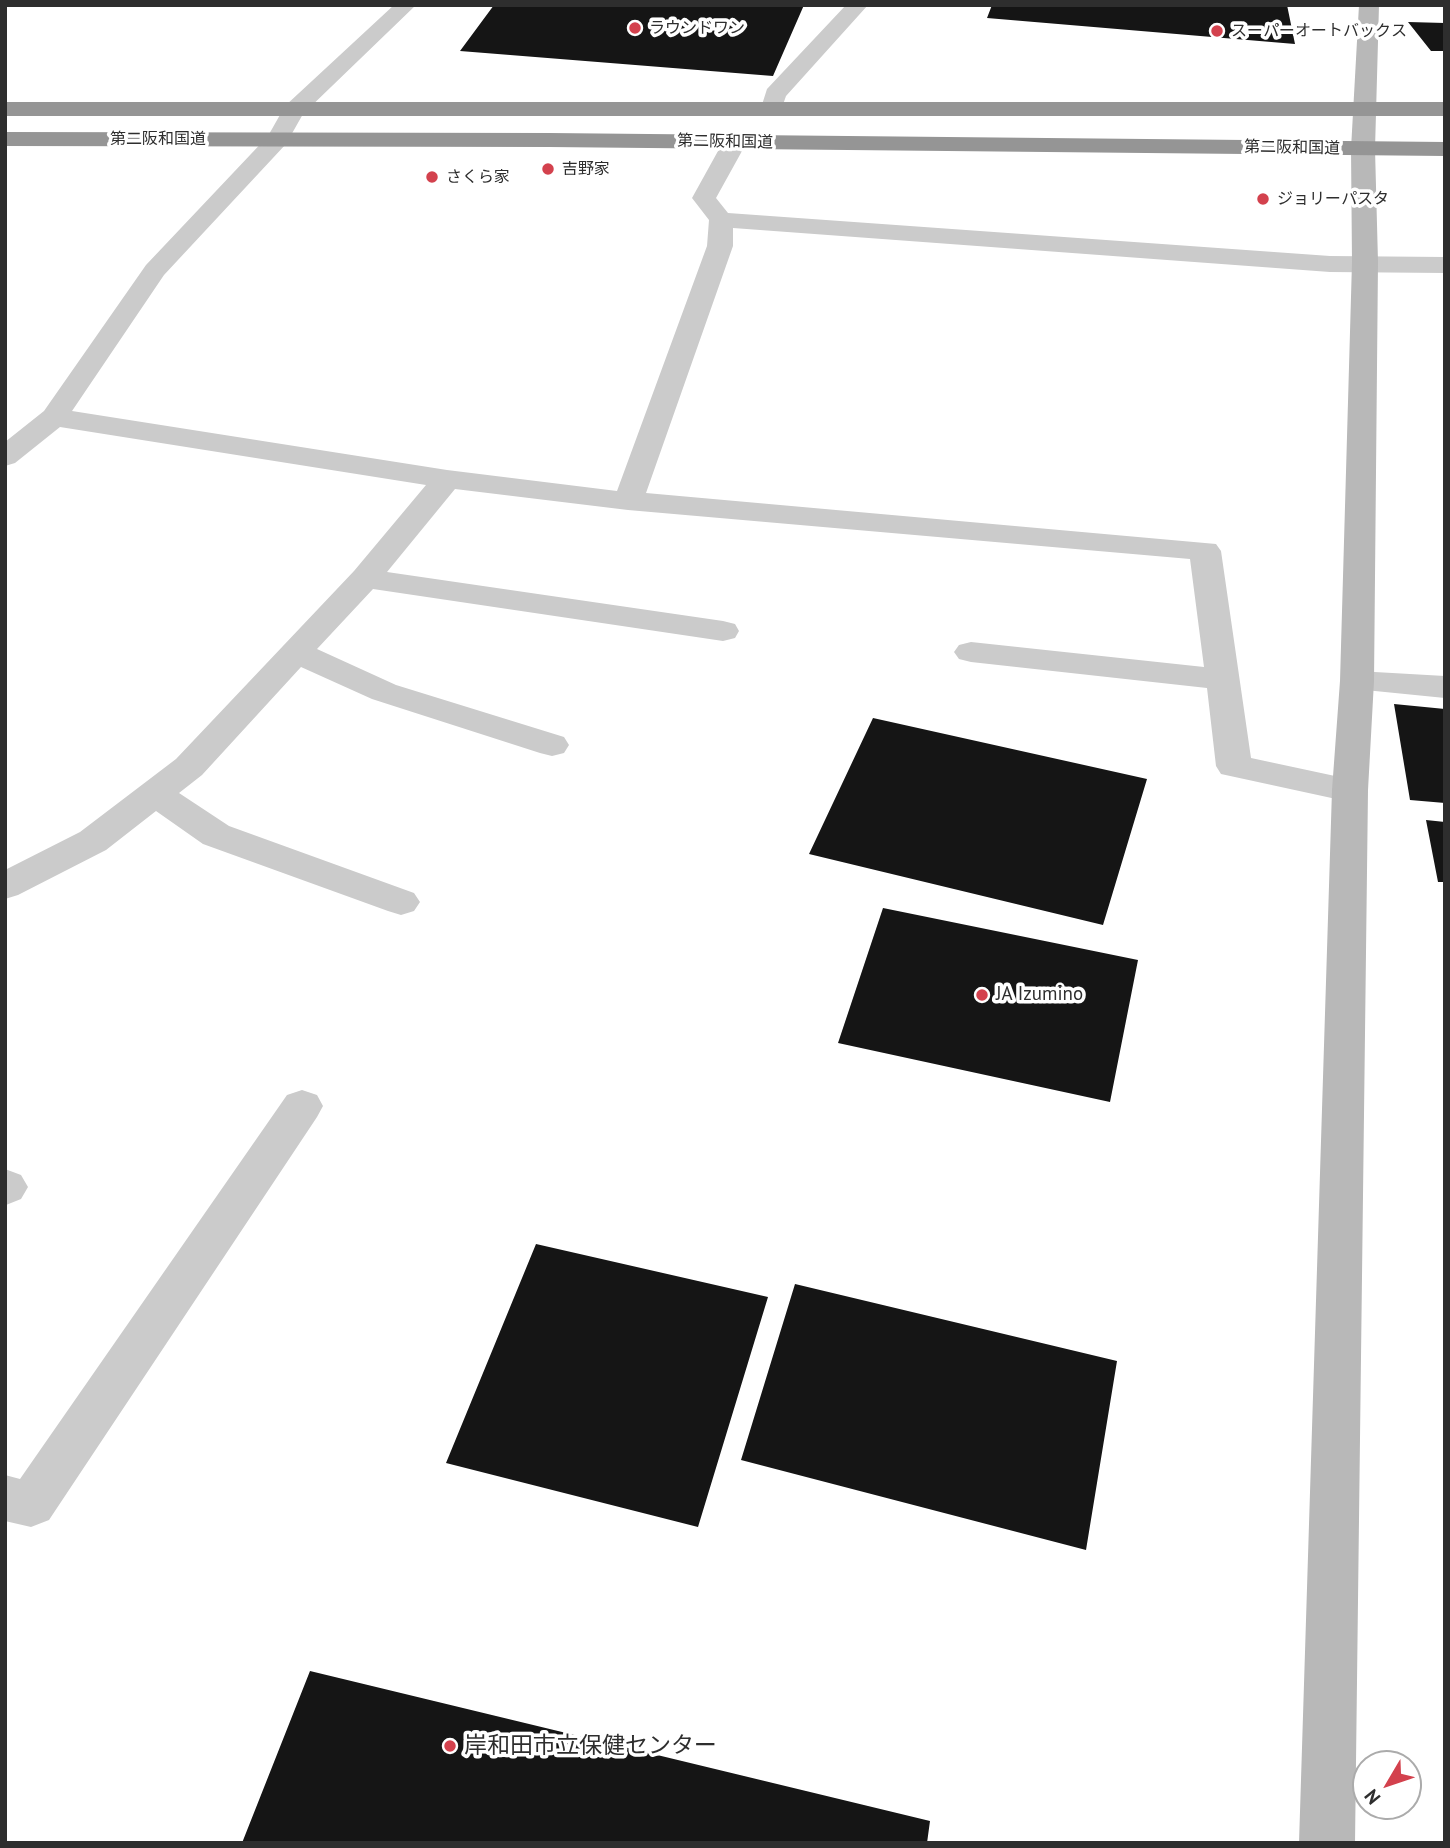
<!DOCTYPE html>
<meta charset="utf-8">
<style>
body{margin:0}
#map{position:relative;width:1450px;height:1848px;overflow:hidden;background:#fff;font-family:"PT Sans",sans-serif}
canvas{display:block}
.frame{position:absolute;inset:0;border:7px solid #2e2e2e;pointer-events:none}
.north{position:absolute;left:1352px;top:1750px;width:70px;height:70px;box-sizing:border-box;background:#fff;border:2px solid #ababab;border-radius:50%;rotate:231deg;font-size:19px;font-weight:700;line-height:28px;text-align:center;color:#2e2e2e}
.north::after{content:'';display:block;margin:auto;width:24px;height:32px;background:#d3414d;clip-path:polygon(50% 0,100% 100%,50% 72%,0 100%)}
</style>
<div id="map">
<canvas width="1450" height="1848"></canvas>
<div class="frame"></div>
<div class="north">N</div>
</div>
<script>
const context = document.querySelector('canvas').getContext('2d');
context.lineJoin = 'round';
function paint(path, color) {
  context.fillStyle = color;
  context.fill(path, 'evenodd');
}
function poly(rows) {
  const path = new Path2D();
  for (const r of rows) {
    path.moveTo(r[0], r[1]);
    for (let i = 2; i < r.length; i += 2) path.lineTo(r[i], r[i + 1]);
  }
  return path;
}
function trace(path, color, width, dash) {
  context.strokeStyle = color;
  context.lineWidth = width;
  context.lineCap = dash ? 'butt' : 'round';
  context.setLineDash(dash || []);
  context.stroke(path);
}
function label(font, color, halo, rows, align = 'center') {
  context.font = font + ' "PT Sans","Noto Sans JP",sans-serif';
  context.lineWidth = 7;
  context.setLineDash([]);
  context.textBaseline = 'middle';
  context.strokeStyle = halo;
  context.fillStyle = color;
  for (const [text, x, y, turn = 0] of rows) {
    context.save();
    context.translate(x, y);
    context.rotate((+turn || 0) * Math.PI / 180);
    context.textAlign = isNaN(turn) ? turn : align;
    if (halo) context.strokeText(text, 0, 0);
    context.fillText(text, 0, 0);
    context.restore();
  }
}
const building = poly([
 [494,5,804,5,773,76,460,51],
 [992,5,1287,5,1295,44,987,18],
 [1408,22,1445,23,1445,51,1431,51],
 [1394,704,1445,709,1445,803,1410,800],
 [873,718,1147,779,1103,925,809,854],
 [1426,820,1445,822,1445,882,1438,882],
 [883,908,1138,960,1110,1102,838,1043],
 [536,1244,768,1297,698,1527,446,1463],
 [795,1284,1117,1361,1086,1550,741,1460],
 [310,1671,930,1821,927,1843,242,1843]
]);
const street = poly([
 [394,5,416,5,303,114,286,144,164,275,72,411,447,470,617,491,707,246,709,220,692,198,723,142,727,137,735,135,743,137,747,142,716,198,728,213,1330,256,1445,257,1445,273,1330,272,733,228,733,246,646,493,1216,544,1221,551,1251,758,1363,782,1368,790,1363,798,1350,802,1221,774,1216,766,1207,688,971,662,959,659,954,652,959,645,971,642,1204,667,1190,559,628,510,455,489,387,572,723,621,735,624,739,631,735,638,723,641,373,589,317,649,396,685,564,737,569,745,564,753,552,756,540,753,372,699,301,667,202,775,179,793,229,826,414,893,420,902,414,911,401,915,388,911,203,844,156,811,106,850,18,895,5,899,5,870,80,832,176,759,354,571,426,485,60,427,15,463,5,466,5,442,44,411,146,265,268,136,285,106,394,5],
 [846,5,868,5,786,96,779,116,763,116,760,111,767,89,846,5],
 [1357,671,1445,676,1445,698,1345,688,1340,681,1345,674,1357,671],
 [302,1090,317,1095,323,1106,317,1117,49,1520,31,1527,5,1521,5,1475,20,1479,287,1095,302,1090],
 [5,1169,21,1175,28,1187,21,1199,6,1205,5,1169]
]);
const secondary = poly([
 [1359,5,1379,5,1375,149,1378,262,1374,681,1368,790,1355,1843,1299,1843,1332,790,1340,681,1352,262,1351,149,1359,5]
]);
const highway = poly([
 [5,102,1445,102,1445,116,5,116,5,102],
 [5,132,549,133,1445,142,1445,156,549,147,5,146,5,132]
]);
const markers = [
 [635,28,7,"#d3414d"],
 [1217,31,7,"#d3414d"],
 [548,169,7,"#d3414d"],
 [432,177,7,"#d3414d"],
 [1263,199,7,"#d3414d"],
 [982,995,7,"#d3414d"],
 [450,1746,7,"#d3414d"]
];
const farPoinames = [
 ["ラウンドワン",649,28],
 ["スーパーオートバックス",1231,31],
 ["吉野家",562,169],
 ["さくら家",446,177],
 ["ジョリーパスタ",1277,199]
];
const farStreetnames = [
 ["第二阪和国道",158,139],
 ["第二阪和国道",725,142,1],
 ["第二阪和国道",1292,148,1]
];
const poiNames = [
 ["JA Izumino",996,995]
];
const nearPoinames = [
 ["岸和田市立保健センター",464,1746]
];
paint(building, '#151515');
paint(street, '#cbcbcb');
paint(secondary, '#b8b8b8');
paint(highway, '#959595');
for (const [x, y, r, color] of markers) {
  const dot = new Path2D();
  dot.arc(x, y, r, 0, 2 * Math.PI);
  context.fillStyle = color;
  context.fill(dot);
  trace(dot, '#fff', 2.5);
}
label('16px', '#2e2e2e', '#fff', farPoinames, 'left');
label('16px', '#2e2e2e', '#fff', farStreetnames);
label('19px', '#2e2e2e', '#fff', poiNames, 'left');
label('23px', '#2e2e2e', '#fff', nearPoinames, 'left');
</script>
